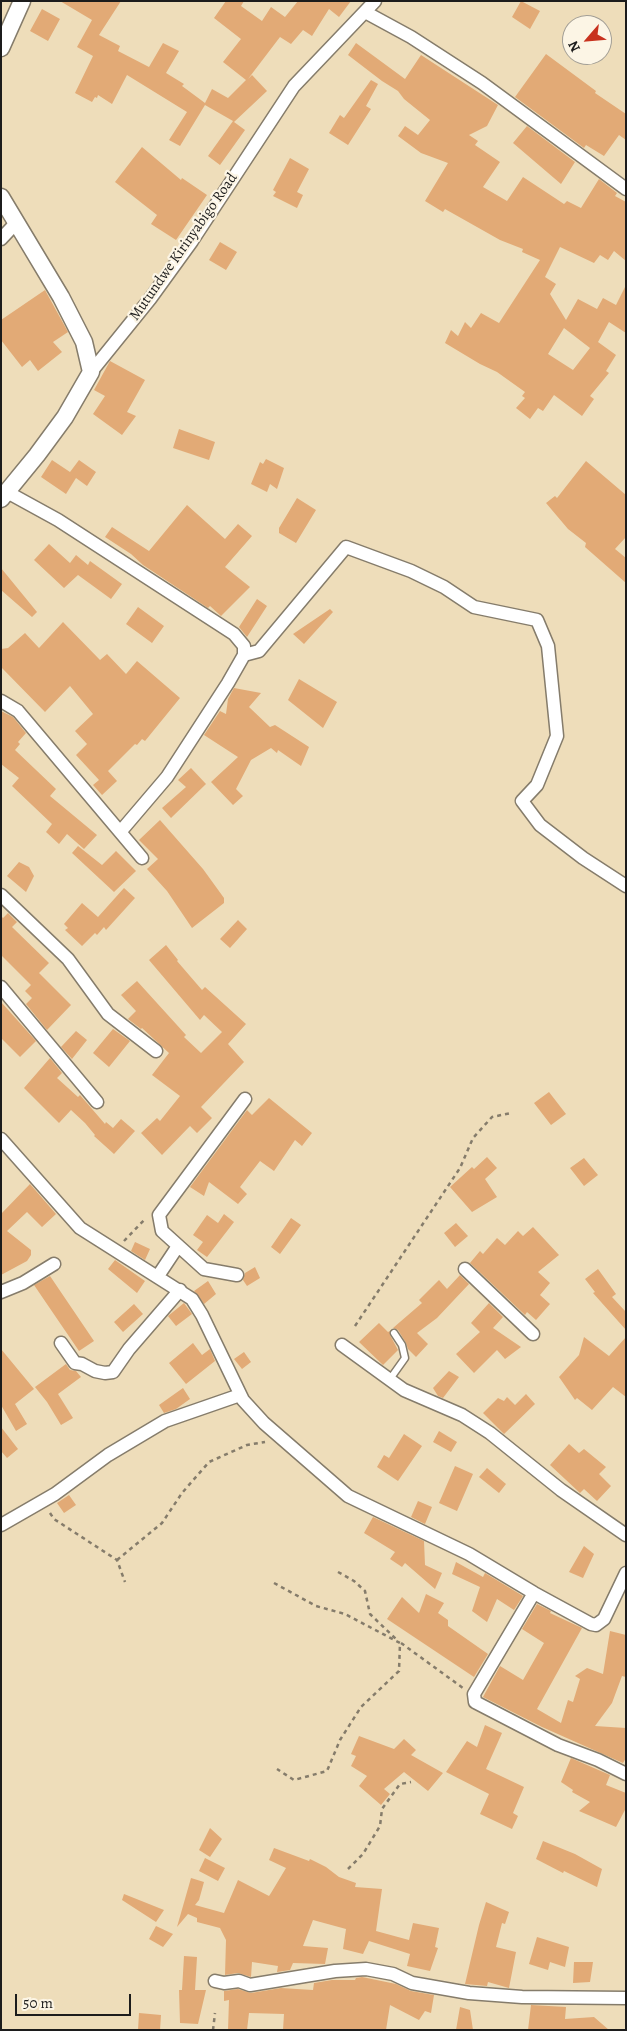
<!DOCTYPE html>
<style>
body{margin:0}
#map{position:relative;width:627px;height:2031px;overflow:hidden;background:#eeddba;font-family:Alegreya,serif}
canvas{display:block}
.frame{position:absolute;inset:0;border:2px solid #1c1c1c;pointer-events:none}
.north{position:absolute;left:562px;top:15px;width:50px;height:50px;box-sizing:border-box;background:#fcf5e5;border:1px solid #a29e95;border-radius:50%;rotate:243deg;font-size:14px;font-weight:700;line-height:20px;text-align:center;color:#1c1c1c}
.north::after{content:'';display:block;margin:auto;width:18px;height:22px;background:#c8321e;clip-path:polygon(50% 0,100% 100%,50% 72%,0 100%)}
.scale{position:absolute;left:15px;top:1994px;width:116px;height:22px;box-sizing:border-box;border:2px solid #1c1c1c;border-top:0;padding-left:6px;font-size:15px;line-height:18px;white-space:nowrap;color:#1c1c1c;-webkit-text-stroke:4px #fcf5e5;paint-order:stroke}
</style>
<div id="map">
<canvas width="627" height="2031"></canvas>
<div class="frame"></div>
<div class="north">N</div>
<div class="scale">50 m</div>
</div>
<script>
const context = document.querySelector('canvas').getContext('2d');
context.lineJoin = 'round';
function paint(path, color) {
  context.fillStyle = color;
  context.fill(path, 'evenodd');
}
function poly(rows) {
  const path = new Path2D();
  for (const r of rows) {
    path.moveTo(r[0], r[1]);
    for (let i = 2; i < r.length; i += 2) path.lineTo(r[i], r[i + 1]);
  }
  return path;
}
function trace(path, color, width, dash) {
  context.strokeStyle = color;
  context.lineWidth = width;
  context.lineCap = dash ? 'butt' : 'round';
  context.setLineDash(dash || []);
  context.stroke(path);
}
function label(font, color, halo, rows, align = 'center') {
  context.font = font + ' Alegreya,serif';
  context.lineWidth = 4.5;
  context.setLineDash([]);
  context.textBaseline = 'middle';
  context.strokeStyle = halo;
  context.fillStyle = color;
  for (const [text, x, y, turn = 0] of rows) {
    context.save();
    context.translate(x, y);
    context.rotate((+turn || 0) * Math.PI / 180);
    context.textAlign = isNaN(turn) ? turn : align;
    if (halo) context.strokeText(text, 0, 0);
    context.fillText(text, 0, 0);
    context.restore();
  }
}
const building = poly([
 [60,1,121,1,99,35,120,46,118,51,149,67,163,43,179,51,166,73,184,84,182,86,205,103,212,89,228,98,246,80,223,62,241,39,214,18,226,1,244,1,241,6,262,21,271,7,285,17,298,1,351,1,339,17,329,9,312,36,303,30,291,44,280,37,248,79,252,75,267,91,234,122,245,130,220,165,208,156,233,121,205,105,180,146,169,140,187,112,127,75,112,104,98,95,97,98,95,97,92,102,75,93,93,56,77,47,92,20],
 [521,1,540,11,530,29,512,17],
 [42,9,60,19,48,41,30,31],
 [356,43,405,79,421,55,498,105,487,126,469,135,478,141,475,145,500,162,483,187,507,201,523,177,564,204,567,201,581,208,599,179,617,193,615,196,626,202,626,261,614,251,608,260,600,255,594,263,560,247,545,277,556,284,550,294,566,320,578,299,597,309,603,298,616,305,626,285,626,333,609,322,598,342,616,355,606,371,609,373,590,396,594,399,582,416,554,395,543,411,538,408,530,419,516,408,525,398,522,396,525,392,497,372,480,364,445,343,451,330,458,336,465,322,471,328,481,313,499,323,540,260,522,252,523,249,500,240,445,209,443,212,425,201,448,163,421,153,398,136,405,126,418,135,430,120,404,99,398,91,382,81,348,55],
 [564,328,590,348,573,370,548,354],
 [546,54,596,91,595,93,626,114,626,140,619,135,604,156,586,145,584,148,515,97],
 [371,80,378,84,366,106,371,109,348,145,329,133,340,115,344,118],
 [527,126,575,162,561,184,513,143],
 [142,147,181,180,182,178,207,195,176,240,151,224,157,215,115,182],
 [290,158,309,169,297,192,303,195,297,208,273,196,276,192,273,190],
 [220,242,237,252,226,270,209,260],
 [45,290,68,332,53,342,62,352,38,371,30,360,22,367,1,340,1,320],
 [110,361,145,380,127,412,136,416,122,435,93,414,105,396,94,390],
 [179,429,215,442,209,460,173,448],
 [266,459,284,468,277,489,270,484,267,492,251,484,260,462,263,464],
 [52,460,70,472,79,460,96,472,87,486,76,478,66,494,41,477],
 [586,461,626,495,626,537,615,549,626,558,626,583,585,547,586,543,568,529,546,503,555,496,557,498],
 [297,498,316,510,296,543,279,533,279,528],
 [187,505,225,539,238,524,252,536,225,567,250,587,221,616,210,606,208,608,143,565,131,554,105,537,112,527,149,551],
 [49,544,70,563,76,555,88,565,90,561,122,584,111,599,78,575,64,588,34,560],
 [1,568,37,612,32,617,1,590],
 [257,599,267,606,247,637,239,627],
 [138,607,164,626,152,643,126,624],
 [330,609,333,612,304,644,293,634],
 [63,622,100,660,107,654,126,674,137,661,180,698,145,741,142,739,137,745,135,744,108,771,117,781,102,795,93,785,99,780,76,755,87,744,75,731,93,714,70,686,45,712,1,667,1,649,8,648,25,633,39,648],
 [299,679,337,702,323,728,288,700],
 [234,688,261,693,249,707,270,727,275,725,309,747,301,766,278,750,277,753,271,748,251,760,236,789,243,796,233,805,211,782,238,757,204,735,220,711,226,714,228,699],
 [1,711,13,717,26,733,18,742,20,744,15,750,56,789,50,796,97,835,84,849,67,834,59,844,46,832,52,824,12,786,19,778,1,764],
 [191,768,206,784,171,818,162,808,186,787,178,780],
 [160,820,203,869,224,898,224,903,192,928,167,891,147,869,158,859,139,840],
 [78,846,102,865,116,851,136,871,114,892,72,853],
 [19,862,29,867,34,876,26,892,7,876],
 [124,888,135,898,106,930,104,927,97,935,95,933,82,946,65,930,68,928,64,924,82,903,98,917],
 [8,913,17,922,12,927,49,963,39,973,71,1005,47,1030,26,1004,32,998,25,991,31,985,1,955,1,916,3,918],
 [238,920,247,929,230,948,220,939],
 [166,945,178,960,177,961,202,990,205,987,246,1024,228,1044,244,1062,201,1107,212,1118,197,1133,190,1126,162,1155,141,1133,157,1118,160,1121,180,1096,152,1075,169,1053,142,1028,141,1029,128,1019,136,1011,121,995,137,981,186,1035,184,1037,201,1053,222,1032,204,1015,200,1020,149,960],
 [1,1002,36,1041,20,1057,1,1038],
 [113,1029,130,1041,109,1067,93,1053],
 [76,1031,87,1040,72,1059,61,1047],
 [50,1058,62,1073,57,1078,78,1097,80,1095,105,1124,106,1122,113,1128,121,1119,135,1131,114,1154,94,1136,95,1135,85,1123,71,1110,59,1123,24,1088],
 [549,1092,566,1114,551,1125,534,1103],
 [269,1098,312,1133,302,1146,295,1140,274,1171,260,1161,240,1187,247,1194,238,1204,209,1182,204,1196,190,1187,247,1110,252,1115],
 [487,1157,497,1168,485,1179,497,1197,472,1212,450,1187,472,1167,474,1169],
 [584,1158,598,1175,584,1186,570,1168],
 [30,1184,56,1214,42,1227,27,1212,7,1231,31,1250,31,1255,27,1261,1,1275,1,1214],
 [224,1214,234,1222,207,1257,197,1250,203,1242,193,1235,207,1215,218,1223],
 [291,1218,301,1225,280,1254,271,1247],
 [456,1223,468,1236,455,1247,444,1233],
 [533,1227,559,1255,538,1272,550,1283,540,1295,550,1304,536,1320,527,1312,525,1315,470,1263,480,1251,483,1254,497,1238,505,1245,518,1231,523,1236],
 [135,1242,150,1249,145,1260,131,1251],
 [115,1260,145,1281,137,1293,108,1269],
 [255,1267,260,1278,247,1286,243,1280,245,1273],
 [598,1269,616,1294,612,1297,626,1312,626,1330,593,1293,595,1292,585,1279],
 [460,1275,469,1284,437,1318,417,1333,428,1344,416,1357,408,1349,406,1343,398,1330,393,1328,422,1303,419,1300,439,1280,447,1289],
 [50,1276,94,1341,79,1351,34,1285],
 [208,1281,216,1294,204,1304,194,1291],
 [184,1303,192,1314,176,1326,168,1316],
 [489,1303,503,1317,493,1328,521,1347,505,1359,497,1350,474,1373,456,1354,480,1332,471,1323],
 [134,1304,143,1314,123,1332,114,1322],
 [379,1323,388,1332,390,1331,390,1335,398,1350,383,1365,359,1342],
 [584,1337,609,1356,626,1337,626,1397,613,1387,592,1410,577,1398,575,1400,559,1377,579,1355],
 [193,1343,202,1355,210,1349,215,1361,186,1384,169,1363],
 [1,1349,34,1389,15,1404,27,1424,16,1431,1,1405],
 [244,1352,251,1362,242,1369,234,1359],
 [66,1364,70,1370,76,1371,81,1377,58,1394,73,1418,61,1425,47,1402,35,1387],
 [449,1371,459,1377,443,1398,438,1396,433,1388],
 [183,1388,190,1399,176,1409,164,1413,159,1405],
 [526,1394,535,1404,504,1434,483,1413,498,1398,504,1401,507,1397,515,1405],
 [1,1427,18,1449,7,1458,1,1451],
 [439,1431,457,1442,451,1452,433,1442],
 [404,1434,422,1446,398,1481,377,1467,384,1455,389,1458],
 [569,1444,579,1453,584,1449,606,1467,599,1474,611,1486,597,1501,584,1489,580,1493,550,1465],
 [455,1466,473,1474,457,1511,439,1503],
 [487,1468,506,1484,499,1493,479,1477],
 [69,1495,76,1505,64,1513,57,1503],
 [418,1501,432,1507,425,1524,411,1517],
 [373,1517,424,1541,425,1565,442,1573,435,1589,405,1563,402,1567,390,1559,395,1552,364,1533],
 [584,1546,594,1554,583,1578,569,1572],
 [456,1562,483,1577,485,1573,523,1596,514,1610,497,1599,487,1622,472,1611,480,1587,452,1574],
 [426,1594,444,1603,438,1613,448,1620,448,1626,488,1654,474,1677,387,1619,402,1597,419,1613],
 [537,1604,551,1611,550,1613,582,1628,537,1709,561,1723,568,1700,573,1702,580,1679,575,1676,587,1668,603,1674,610,1631,626,1635,626,1677,622,1676,612,1703,595,1726,626,1728,626,1758,623,1763,542,1727,483,1697,500,1666,523,1680,544,1643,522,1629],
 [485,1725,502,1733,486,1769,524,1787,513,1813,518,1816,512,1829,480,1814,489,1794,446,1772,467,1741,477,1747],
 [359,1736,394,1749,404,1739,416,1750,411,1755,443,1773,428,1791,404,1772,384,1789,390,1794,381,1805,359,1786,367,1776,351,1766,356,1756,351,1754],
 [571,1758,610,1775,606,1785,626,1793,626,1808,616,1827,579,1811,590,1802,572,1792,573,1790,561,1782],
 [210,1828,222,1839,210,1857,199,1850],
 [543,1841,575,1854,602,1869,597,1887,564,1871,563,1873,536,1859],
 [274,1848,309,1861,310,1859,326,1867,339,1877,356,1883,355,1887,382,1889,376,1931,409,1940,413,1923,439,1928,435,1947,438,1948,430,1971,407,1966,410,1954,369,1941,363,1954,343,1949,346,1929,313,1920,303,1946,328,1948,325,1964,293,1963,290,1970,277,1972,278,1966,252,1962,251,1977,238,1973,225,1975,226,1940,220,1928,197,1922,197,1918,188,1914,177,1927,191,1878,204,1882,199,1900,195,1905,224,1913,238,1880,269,1896,271,1893,286,1868,269,1860],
 [205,1858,225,1868,218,1881,199,1871],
 [124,1894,164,1910,156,1922,122,1900],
 [486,1902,509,1912,505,1924,502,1923,496,1947,516,1952,509,1988,488,1982,487,1986,465,1984,479,1925],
 [156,1926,173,1934,163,1947,149,1939],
 [537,1937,569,1947,565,1967,550,1962,548,1970,529,1964],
 [184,1956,197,1957,195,1990,206,1990,198,2024,180,2023,179,1990,182,1990],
 [574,1962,593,1962,590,1982,573,1983],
 [362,1977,396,1984,411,1991,434,1995,431,2013,425,2011,419,2020,390,2005,386,2030,283,2030,284,2014,249,2013,247,2030,228,2030,229,2000,224,2001,224,1991,238,1989,251,1993,281,1988,313,1990,314,1983,332,1980,355,1980,356,1978],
 [531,2005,566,2007,565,2019,594,2017,609,2030,528,2030],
 [460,2007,470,2010,473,2030,456,2030],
 [139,2013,161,2015,160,2030,138,2030]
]);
const path = poly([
 [124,1241,146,1218],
 [355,1326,460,1168,473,1138,492,1117,511,1113],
 [50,1513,54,1519,117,1560,125,1582],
 [117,1560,162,1523,182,1493,209,1462,247,1445,265,1442],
 [338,1572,354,1581,365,1591,370,1614,397,1640],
 [274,1583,316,1606,345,1614,400,1643,399,1671,361,1707,340,1740,327,1771,294,1780,277,1769],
 [401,1643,463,1688],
 [348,1869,363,1854,380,1826,382,1809,400,1784,411,1782],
 [213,2030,215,2013]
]);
const service = poly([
 [390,1379,405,1358,402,1345,394,1333]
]);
const minor = poly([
 [365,12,411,37,482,83,626,189],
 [1,239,17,222],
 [91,372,150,299,192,241,294,86,375,1],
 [7,492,58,520,234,634,244,646,244,655,228,683,167,777,121,831],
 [244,655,259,651,346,547,411,571,444,587,474,607,537,620,548,646,557,736,537,785,522,801,540,825,583,858,626,886],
 [1,701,18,711,142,858],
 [1,895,68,959,108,1014,156,1051],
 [1,987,97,1102],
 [1,1139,80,1228,192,1299,202,1315,243,1400,264,1423,348,1496,469,1554,534,1593,591,1624,596,1625,604,1619,626,1573],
 [465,1269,533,1334],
 [237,1275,204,1269,162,1231,159,1215,245,1099],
 [158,1276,178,1246],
 [1,1292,23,1283,54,1264],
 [61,1343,75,1363,82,1364,95,1371,105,1373,113,1372,129,1349,180,1290],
 [342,1345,404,1390,462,1415,490,1433,561,1490,626,1535],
 [1,1525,55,1494,108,1455,165,1421,240,1395],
 [534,1593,474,1694,475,1702,558,1745,598,1760,626,1774],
 [215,1981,224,1983,239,1981,250,1985,335,1971,366,1969,393,1974,412,1983,469,1993,522,1997,626,1998]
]);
const tertiary = poly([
 [1,48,22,1],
 [1,197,61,297,84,342,91,372,65,417,37,455,1,499]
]);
const streetNames = [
 ["Mutundwe Kirinyabigo Road",184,247,-55]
];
paint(building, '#e2aa76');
trace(service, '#857c6b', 9);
trace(minor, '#857c6b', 15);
trace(tertiary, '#857c6b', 19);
trace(path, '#857c6b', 2.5, [4, 4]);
trace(service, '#fff', 6);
trace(minor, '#fff', 12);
trace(tertiary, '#fff', 16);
label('15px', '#1c1c1c', '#fcf5e5', streetNames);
</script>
